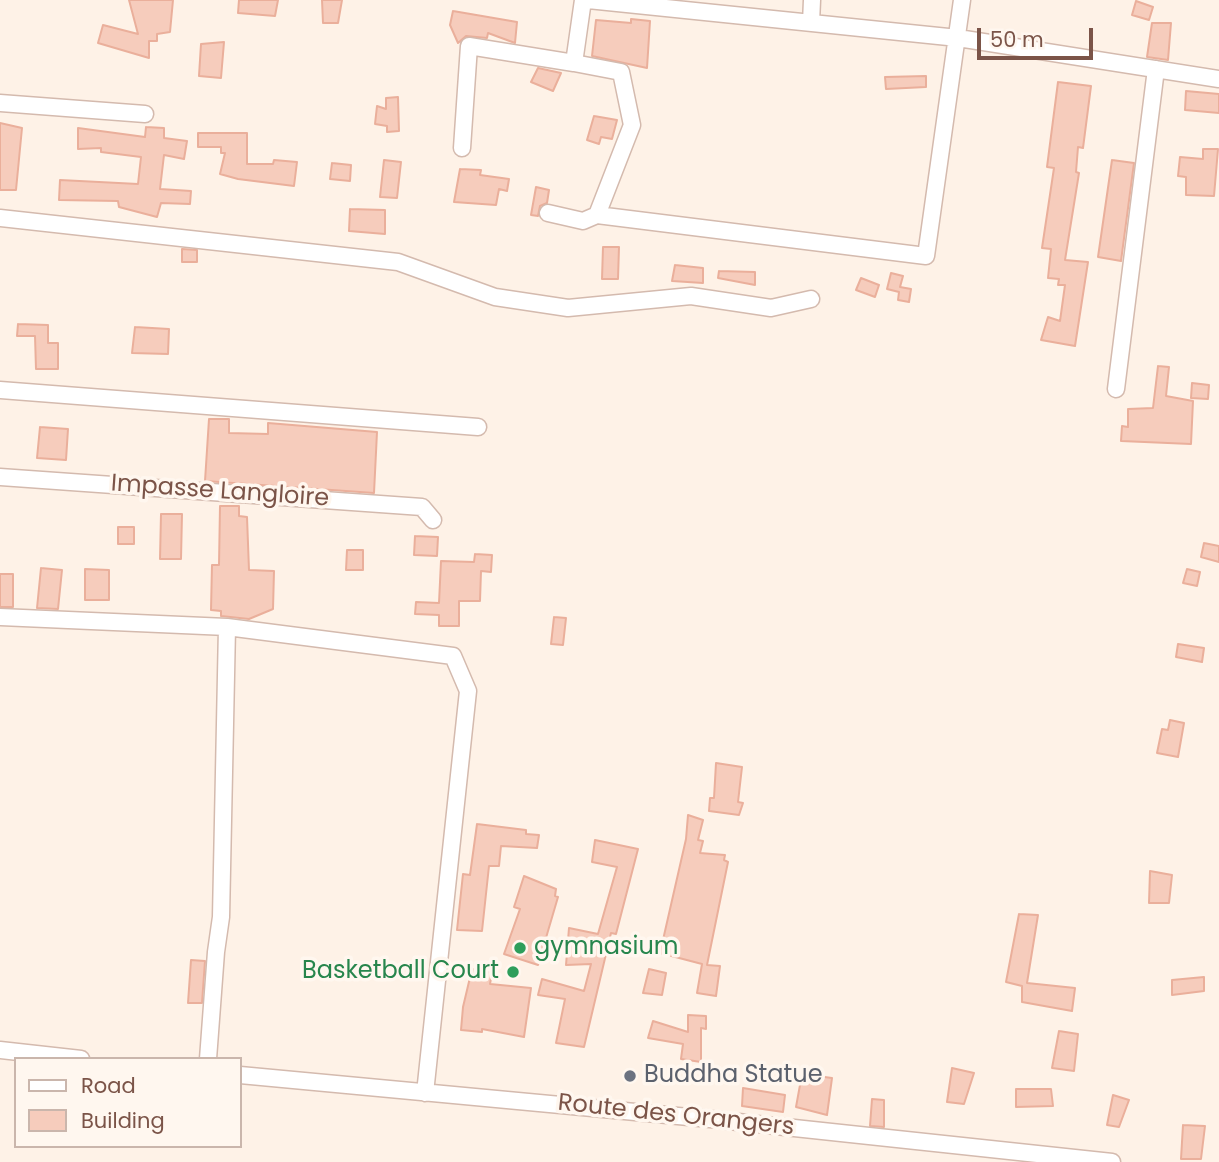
<!DOCTYPE html>
<style>
body{margin:0}
#map{position:relative;width:1219px;height:1162px;overflow:hidden;background:#fef2e7;font-family:Poppins,sans-serif}
canvas{display:block}
.legend{position:absolute;left:14px;top:1057px;width:228px;height:91px;box-sizing:border-box;background:#fff7ef;border:2px solid #cab6ac;margin:0;padding:9px 12px;list-style:none;font-size:21px;color:#7b5448}
.legend li{display:flex;align-items:center;gap:14px;height:35px}
.legend b{width:35px;border:2px solid #cab6ac}
.scale{position:absolute;left:977px;top:28px;width:116px;height:32px;box-sizing:border-box;border:4px solid #7b5448;border-top:0;padding-left:9px;font-size:21px;line-height:24px;white-space:nowrap;color:#7b5448;-webkit-text-stroke:5px #fff7ef;paint-order:stroke}
</style>
<div id="map">
<canvas width="1219" height="1162"></canvas>
<ul class="legend">
<li><b style="height:9px;background:#fff"></b>Road</li>
<li><b style="height:19px;background:#f6ccbc"></b>Building</li>
</ul>
<div class="scale">50 m</div>
</div>
<script>
const context = document.querySelector('canvas').getContext('2d');
context.lineJoin = 'round';
function paint(path, color) {
  context.fillStyle = color;
  context.fill(path, 'evenodd');
}
function poly(rows) {
  const path = new Path2D();
  for (const r of rows) {
    path.moveTo(r[0], r[1]);
    for (let i = 2; i < r.length; i += 2) path.lineTo(r[i], r[i + 1]);
  }
  return path;
}
function trace(path, color, width, dash) {
  context.strokeStyle = color;
  context.lineWidth = width;
  context.lineCap = dash ? 'butt' : 'round';
  context.setLineDash(dash || []);
  context.stroke(path);
}
function label(font, color, halo, rows, align = 'center') {
  context.font = font + ' Poppins,sans-serif';
  context.lineWidth = 7;
  context.setLineDash([]);
  context.textBaseline = 'middle';
  context.strokeStyle = halo;
  context.fillStyle = color;
  for (const [text, x, y, turn = 0] of rows) {
    context.save();
    context.translate(x, y);
    context.rotate((+turn || 0) * Math.PI / 180);
    context.textAlign = isNaN(turn) ? turn : align;
    if (halo) context.strokeText(text, 0, 0);
    context.fillText(text, 0, 0);
    context.restore();
  }
}
const building = poly([
 [129,0,173,0,170,32,157,34,157,41,149,41,149,58,98,43,103,25,138,34,129,0],
 [239,0,278,0,275,16,238,13,239,0],
 [322,0,342,0,338,23,323,23,322,0],
 [1136,1,1153,7,1149,20,1132,15,1136,1],
 [453,11,517,22,515,43,488,33,487,38,466,36,458,43,450,25,453,11],
 [631,19,650,21,647,68,592,56,596,20,631,23,631,19],
 [1152,23,1171,23,1168,60,1147,57,1152,23],
 [224,42,221,78,199,76,201,44,224,42],
 [538,68,561,73,553,91,531,82,538,68],
 [926,76,926,87,886,89,885,77,926,76],
 [1058,82,1091,86,1083,148,1078,147,1076,172,1079,173,1065,260,1088,262,1075,346,1041,340,1048,317,1060,321,1065,285,1058,285,1059,279,1048,278,1051,249,1042,248,1054,168,1047,167,1058,82],
 [1186,91,1219,94,1219,113,1185,110,1186,91],
 [398,97,399,131,387,132,387,126,375,124,377,106,386,109,386,98,398,97],
 [594,116,617,120,612,139,601,137,599,144,587,140,594,116],
 [0,123,22,128,16,190,0,190,0,123],
 [146,127,164,128,164,138,187,141,184,159,164,155,160,189,191,191,190,204,161,203,157,217,119,207,118,201,59,200,60,180,138,184,141,157,101,152,101,148,78,149,78,128,145,137,146,127],
 [198,133,247,133,247,164,273,164,274,160,297,162,294,186,238,179,220,174,225,153,221,153,221,147,198,147,198,133],
 [1203,149,1218,149,1214,196,1186,195,1186,177,1178,176,1180,157,1203,159,1203,149],
 [384,160,401,162,397,198,380,197,384,160],
 [1112,160,1134,163,1121,261,1098,257,1112,160],
 [332,163,351,165,350,181,330,179,332,163],
 [460,169,481,170,480,175,509,179,507,191,499,189,496,205,454,202,460,169],
 [536,187,549,190,547,203,540,206,538,216,531,215,536,187],
 [350,209,385,210,385,234,349,231,350,209],
 [603,247,619,247,618,279,602,279,603,247],
 [182,249,197,250,197,262,182,262,182,249],
 [675,265,703,268,703,283,672,281,675,265],
 [719,271,755,272,755,285,718,278,719,271],
 [891,273,903,276,900,287,911,289,909,302,898,300,899,292,887,289,891,273],
 [861,278,879,285,875,297,856,290,861,278],
 [18,324,48,325,48,343,58,343,58,369,36,369,35,336,17,336,18,324],
 [135,327,169,329,168,354,132,353,135,327],
 [1158,366,1169,367,1166,396,1193,401,1191,444,1121,441,1122,426,1128,427,1128,409,1153,408,1158,366],
 [1192,383,1209,385,1208,399,1191,398,1192,383],
 [209,419,229,419,229,433,268,434,268,423,377,432,374,493,205,481,209,419],
 [40,427,68,429,66,460,37,458,40,427],
 [220,506,239,506,239,516,247,517,249,570,274,571,273,609,249,619,221,616,221,611,211,610,212,565,219,565,220,506],
 [161,514,182,514,181,559,160,559,161,514],
 [118,527,134,527,134,544,118,544,118,527],
 [415,536,438,537,437,556,414,555,415,536],
 [1204,543,1219,546,1219,562,1201,557,1204,543],
 [347,550,363,550,363,570,346,570,347,550],
 [475,554,492,555,491,572,481,571,480,601,459,601,459,626,439,626,439,615,415,614,416,602,439,603,441,561,474,562,475,554],
 [41,568,62,570,58,609,37,608,41,568],
 [85,569,109,570,109,600,85,600,85,569],
 [1187,569,1200,572,1197,586,1183,583,1187,569],
 [0,574,13,574,13,607,0,607,0,574],
 [554,617,566,618,563,645,551,644,554,617],
 [1178,644,1204,648,1202,662,1176,657,1178,644],
 [1170,720,1184,723,1178,757,1157,753,1162,729,1168,730,1170,720],
 [716,763,742,767,738,802,743,803,739,815,709,811,710,798,714,798,716,763],
 [688,815,703,820,698,840,703,841,700,853,725,855,724,860,728,862,707,965,720,966,716,996,697,993,702,964,660,953,686,839,688,815],
 [477,824,526,830,526,834,539,835,537,848,501,846,499,866,489,866,482,931,457,930,463,874,470,875,477,824],
 [595,840,638,849,616,934,611,933,584,1047,556,1043,565,999,538,995,542,979,584,991,591,964,566,965,569,928,598,934,617,867,592,862,595,840],
 [1150,871,1172,875,1169,903,1149,903,1150,871],
 [524,876,556,889,555,896,558,897,538,965,504,954,520,909,514,907,524,876],
 [1019,914,1038,915,1027,983,1075,988,1072,1011,1022,1002,1022,986,1006,982,1019,914],
 [191,960,205,961,202,1003,188,1003,191,960],
 [472,969,492,973,490,984,531,988,524,1037,482,1029,482,1032,461,1030,463,1007,472,969],
 [649,969,666,973,662,995,643,993,649,969],
 [1204,977,1204,991,1172,995,1172,980,1204,977],
 [688,1015,706,1016,706,1029,701,1028,701,1062,681,1059,683,1044,648,1038,653,1021,688,1032,688,1015],
 [1059,1031,1078,1034,1074,1071,1052,1068,1059,1031],
 [952,1068,974,1073,964,1104,947,1102,952,1068],
 [802,1074,832,1078,827,1115,796,1107,802,1074],
 [743,1088,785,1095,783,1112,742,1106,743,1088],
 [1016,1089,1051,1089,1053,1106,1016,1107,1016,1089],
 [1113,1095,1129,1100,1119,1127,1107,1125,1113,1095],
 [872,1099,884,1100,884,1127,870,1126,872,1099],
 [1183,1125,1205,1126,1201,1159,1181,1159,1183,1125]
]);
const minor = poly([
 [588,0,958,38,1219,79],
 [811,23,812,0],
 [0,103,145,114],
 [462,148,469,46,574,63],
 [548,213,583,221,597,215,632,125,621,72,574,63,583,0],
 [597,215,926,256,962,0],
 [0,218,398,262,495,297,568,308,691,296,771,308,811,299],
 [1116,389,1156,69],
 [0,390,478,427],
 [0,477,422,507,433,520],
 [0,617,227,627,453,656,468,691,425,1093],
 [0,1050,81,1059],
 [208,1059,216,952,221,917,227,627],
 [240,1075,710,1119,1112,1162]
]);
const markers = [
 [520,948,7,"#2e9e5b"],
 [513,972,7,"#2e9e5b"],
 [630,1076,7,"#6b7280"]
];
const streetNames = [
 ["Impasse Langloire",220,492,4],
 ["Route des Orangers",676,1116,6]
];
const leisureNames = [
 ["gymnasium",534,948],
 ["Basketball Court",499,972,"right"]
];
const worshipNames = [
 ["Buddha Statue",644,1076]
];
paint(building, '#f6ccbc');
trace(building, '#eaaf9b', 2);
trace(minor, '#d4baae', 19);
trace(minor, '#fff', 16);
for (const [x, y, r, color] of markers) {
  const dot = new Path2D();
  dot.arc(x, y, r, 0, 2 * Math.PI);
  context.fillStyle = color;
  context.fill(dot);
  trace(dot, '#fff7ef', 2.5);
}
label('24px', '#7b5448', '#fff7ef', streetNames);
label('24px', '#27864d', '#fff7ef', leisureNames, 'left');
label('24px', '#5b616d', '#fff7ef', worshipNames, 'left');
</script>
